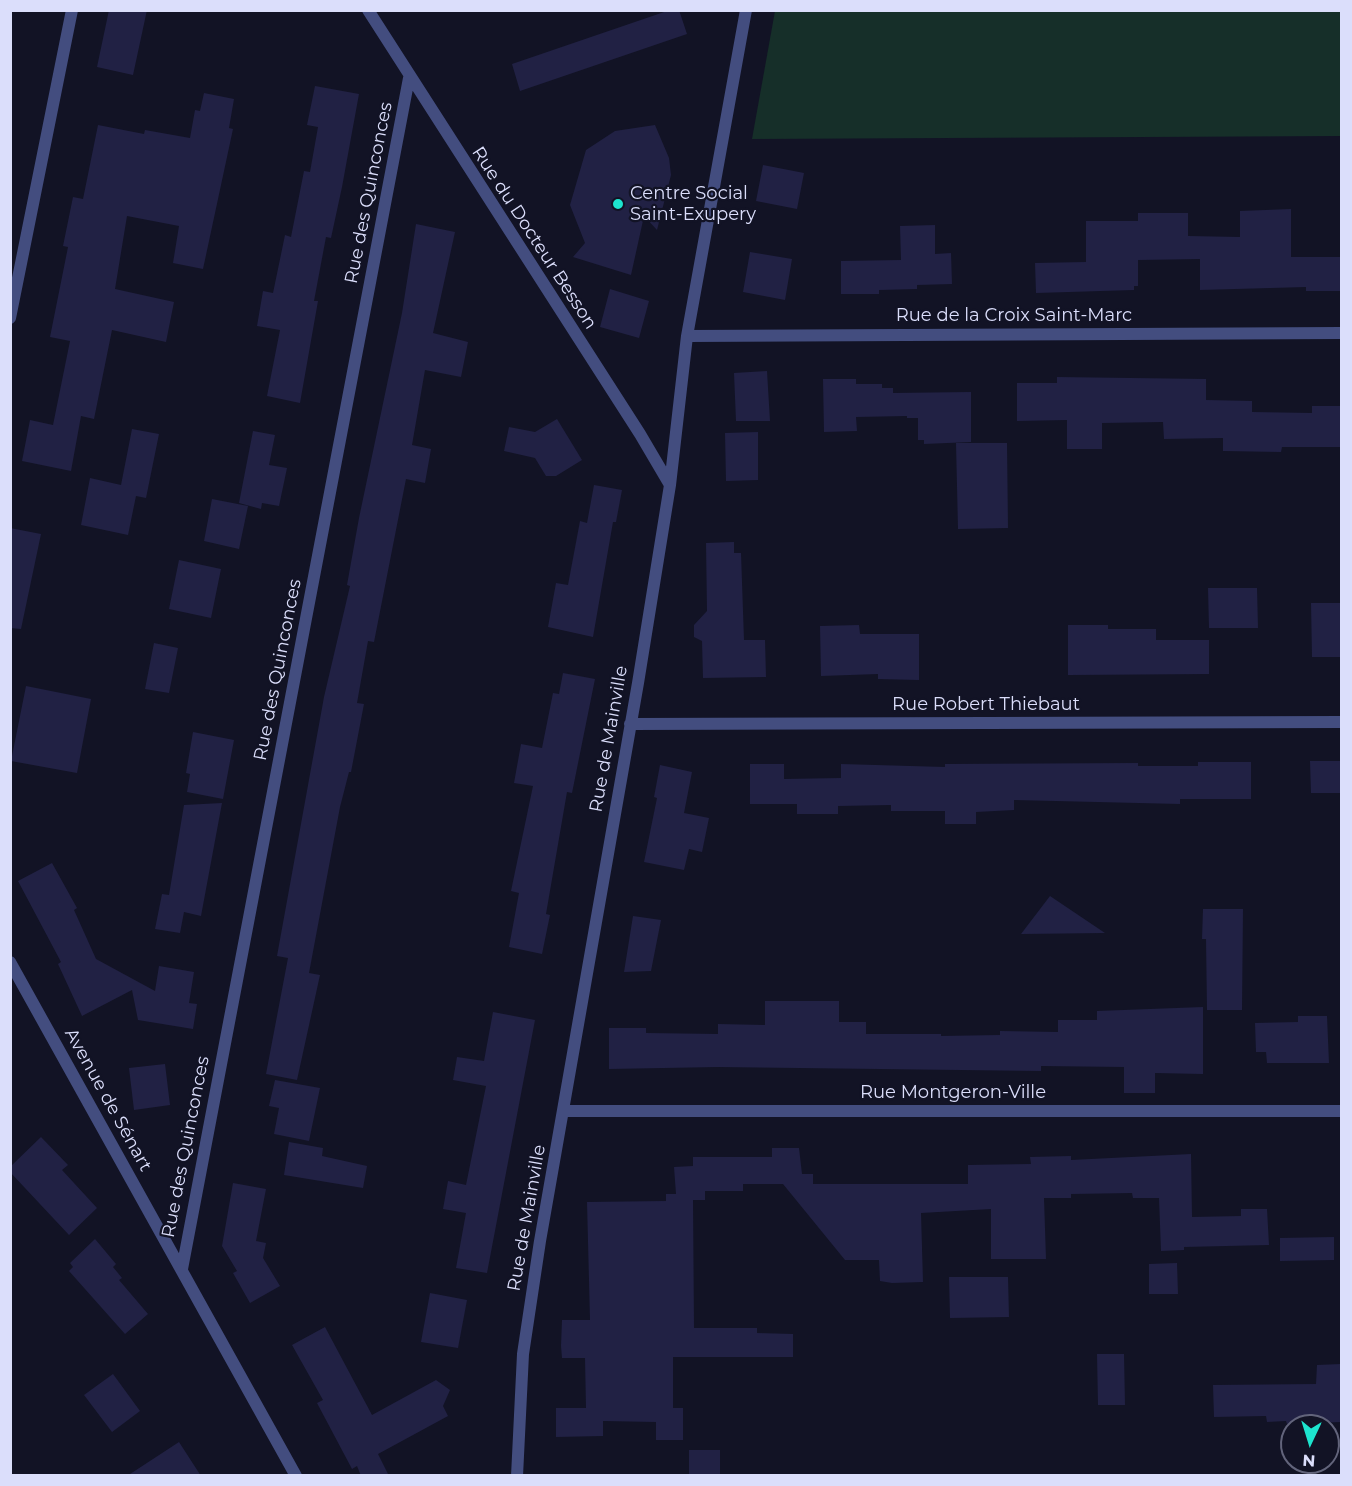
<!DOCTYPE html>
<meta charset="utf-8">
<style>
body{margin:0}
#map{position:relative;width:1352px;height:1486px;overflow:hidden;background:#121325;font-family:Montserrat,sans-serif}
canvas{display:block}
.frame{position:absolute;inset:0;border:12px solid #dbdefb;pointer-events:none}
.north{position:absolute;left:1280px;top:1414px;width:60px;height:60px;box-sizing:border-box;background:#121325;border:2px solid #62647b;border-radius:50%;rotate:184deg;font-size:16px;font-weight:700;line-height:24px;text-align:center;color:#dbdefb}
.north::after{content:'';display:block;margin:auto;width:21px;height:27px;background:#1de4ce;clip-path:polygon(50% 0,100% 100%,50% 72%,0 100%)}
</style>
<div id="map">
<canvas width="1352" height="1486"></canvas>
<div class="frame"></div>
<div class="north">N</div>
</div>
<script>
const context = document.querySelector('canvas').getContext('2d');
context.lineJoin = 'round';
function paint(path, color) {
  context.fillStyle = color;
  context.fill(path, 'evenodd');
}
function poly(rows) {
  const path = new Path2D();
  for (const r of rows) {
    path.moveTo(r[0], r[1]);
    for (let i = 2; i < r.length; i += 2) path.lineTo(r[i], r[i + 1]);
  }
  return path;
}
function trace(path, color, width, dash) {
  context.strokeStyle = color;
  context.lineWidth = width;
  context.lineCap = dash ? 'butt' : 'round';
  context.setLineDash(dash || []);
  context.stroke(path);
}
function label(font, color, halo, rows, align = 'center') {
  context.font = font + ' Montserrat,sans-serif';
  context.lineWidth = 4.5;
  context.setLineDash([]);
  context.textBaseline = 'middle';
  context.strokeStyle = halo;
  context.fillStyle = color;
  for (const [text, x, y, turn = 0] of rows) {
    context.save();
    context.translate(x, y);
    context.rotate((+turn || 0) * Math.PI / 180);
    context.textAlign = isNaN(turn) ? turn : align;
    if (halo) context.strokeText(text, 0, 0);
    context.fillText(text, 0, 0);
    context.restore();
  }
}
const green = poly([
 [775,11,1341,11,1341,136,752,139]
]);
const building = poly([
 [109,10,147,10,133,75,97,67],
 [670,10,679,10,687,34,520,91,512,64],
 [315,86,359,94,342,187,331,238,326,237,314,301,318,301,300,403,267,396,280,330,257,326,263,291,273,293,285,235,291,237,304,171,310,172,318,127,307,125],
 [204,93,234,99,229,128,233,129,203,269,173,263,179,226,127,216,115,289,174,302,166,342,112,330,94,419,81,416,71,471,22,461,30,420,53,425,70,341,50,337,68,247,63,246,73,197,83,199,98,125,144,134,145,130,190,138,195,110,200,111],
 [655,125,669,158,671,175,657,230,644,216,631,275,573,257,585,243,570,205,586,150,615,131],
 [763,165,804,173,797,209,756,201],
 [1291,209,1291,257,1341,257,1341,291,1306,291,1306,287,1200,290,1200,259,1138,260,1138,286,1134,286,1134,290,1036,293,1035,263,1086,262,1086,221,1138,221,1138,213,1188,213,1188,236,1240,237,1240,211],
 [416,224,455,232,433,333,468,342,461,377,425,370,412,445,431,449,425,483,406,479,374,642,368,641,357,703,364,704,351,772,349,772,340,807,309,973,320,975,297,1080,266,1074,288,958,277,956,324,697,350,586,347,585,359,518,402,313],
 [935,225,935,254,951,253,952,284,917,285,917,289,879,290,879,294,841,294,841,261,901,260,900,226],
 [750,252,792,259,785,300,743,292],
 [610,289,649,301,639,338,600,327],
 [767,371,770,421,736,421,734,373],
 [1057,377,1206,379,1206,400,1252,401,1252,412,1312,413,1312,406,1341,406,1341,447,1282,447,1281,452,1223,451,1223,438,1164,439,1163,422,1102,423,1102,449,1067,449,1067,420,1017,421,1017,383,1057,383],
 [823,379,856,379,856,384,882,384,882,388,893,388,893,393,971,392,971,442,924,444,924,440,918,440,918,418,907,418,907,416,856,417,857,431,824,432],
 [557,419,582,460,556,476,546,476,535,458,504,451,509,427,535,432],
 [132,429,159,434,146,498,136,496,128,535,81,525,90,478,121,485],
 [253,431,275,435,269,465,287,468,279,506,262,503,261,509,239,503],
 [758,432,758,480,726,481,725,433],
 [956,443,1007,443,1008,528,958,529],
 [594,485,622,490,616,522,613,522,593,637,548,627,556,583,568,585,580,521,587,523],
 [212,499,248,506,239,549,204,541],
 [10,528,41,534,21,629,10,628],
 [734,542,734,553,741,553,744,640,765,640,766,677,703,678,702,641,694,637,694,625,707,611,706,543],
 [179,560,221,569,211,618,169,609],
 [1208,588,1257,588,1258,628,1209,628],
 [1311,603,1341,603,1341,657,1312,657],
 [859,625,860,634,919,634,919,680,878,679,878,674,821,676,820,626],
 [1068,625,1108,625,1108,629,1156,629,1156,640,1209,640,1209,674,1068,675],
 [154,643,178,648,169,693,145,689],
 [563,673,595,679,572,793,567,792,546,914,550,915,542,954,509,947,519,893,511,891,533,786,514,783,521,744,542,748,553,693,559,694],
 [26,686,91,699,77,773,11,761],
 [193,732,234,740,223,799,187,792,190,774,186,773],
 [1310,761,1340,761,1340,793,1311,793],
 [1198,762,1251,762,1251,799,1180,799,1180,804,1014,800,1014,810,976,812,976,824,945,824,945,811,891,811,891,805,838,806,838,814,797,814,797,804,750,804,750,764,784,764,784,779,841,778,841,764,945,767,945,764,1138,763,1138,766,1198,766],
 [660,765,692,772,684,813,709,818,702,852,689,849,684,870,644,862,657,798,654,797],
 [222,803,201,916,184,912,180,933,155,929,162,894,169,895,184,805],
 [52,863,77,908,74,910,96,959,155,991,159,966,194,972,189,1003,197,1004,193,1029,138,1020,132,990,82,1016,58,964,61,962,18,881],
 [1050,896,1105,933,1021,934],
 [1203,909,1243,909,1242,1010,1207,1010,1206,939,1202,939],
 [633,916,661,920,651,971,624,972],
 [765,1001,839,1001,839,1022,866,1022,866,1034,941,1034,941,1036,1000,1035,1000,1031,1058,1032,1058,1020,1097,1020,1097,1011,1203,1007,1203,1074,1155,1073,1155,1093,1124,1093,1124,1067,1041,1066,1041,1071,718,1067,609,1069,609,1028,646,1028,646,1033,718,1034,718,1024,765,1025],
 [493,1012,535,1020,487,1273,456,1268,466,1213,443,1209,448,1181,466,1185,486,1086,453,1080,457,1057,484,1061],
 [1298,1016,1327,1016,1329,1063,1267,1063,1266,1052,1256,1052,1255,1023,1298,1022],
 [165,1064,170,1105,134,1110,129,1068],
 [275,1080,320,1088,309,1141,274,1134,279,1108,269,1106],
 [41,1137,68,1165,62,1170,97,1208,69,1235,10,1172,10,1167],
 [289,1142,323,1148,322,1156,367,1166,363,1188,284,1175],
 [772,1148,799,1148,802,1174,813,1174,813,1184,968,1184,968,1165,1031,1164,1030,1157,1071,1156,1071,1160,1191,1154,1192,1217,1241,1216,1241,1209,1267,1209,1269,1245,1184,1247,1184,1250,1161,1251,1159,1198,1133,1198,1132,1193,1071,1194,1071,1198,1044,1198,1046,1259,991,1259,991,1209,921,1213,923,1282,892,1283,880,1281,879,1260,845,1260,783,1184,743,1184,743,1191,705,1191,705,1200,693,1200,694,1328,757,1328,757,1333,793,1334,793,1357,673,1357,673,1408,683,1408,683,1440,656,1440,656,1422,603,1421,603,1436,556,1437,556,1408,586,1408,585,1358,562,1358,561,1346,562,1320,590,1320,587,1202,666,1201,666,1194,676,1194,674,1167,693,1166,693,1157,772,1157],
 [233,1183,266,1189,256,1241,266,1243,263,1258,280,1286,250,1303,233,1273,237,1271,222,1246],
 [1334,1237,1334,1260,1280,1261,1280,1238],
 [95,1239,116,1264,113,1267,122,1278,119,1280,148,1314,125,1334,69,1271,73,1267,70,1263],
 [1177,1263,1178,1294,1149,1294,1149,1264],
 [949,1277,1008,1277,1009,1317,950,1318],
 [430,1293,467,1300,458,1348,421,1342],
 [325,1327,372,1415,436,1380,450,1390,443,1406,448,1416,378,1454,389,1476,361,1476,357,1466,352,1469,317,1403,323,1400,292,1345],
 [1097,1354,1124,1354,1125,1405,1098,1405],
 [1341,1364,1341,1422,1287,1424,1286,1421,1267,1422,1266,1416,1214,1417,1213,1385,1316,1384,1317,1365],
 [113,1374,140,1411,112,1432,84,1395],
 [179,1442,201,1476,127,1476],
 [689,1450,720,1450,720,1476,689,1476]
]);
const street = poly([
 [368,10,640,434,670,485],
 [10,318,72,10],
 [687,336,1342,333],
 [630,724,1342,722],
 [10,962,296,1476],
 [565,1111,1342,1111],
 [182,1269,409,78],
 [517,1476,523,1354,540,1241,638,683,670,485,687,336,746,10]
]);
const markers = [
 [618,204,6,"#1de4ce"]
];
const streetNames = [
 ["Rue des Quinconces",369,193,-79],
 ["Rue du Docteur Besson",534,238,57],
 ["Rue de la Croix Saint-Marc",1014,316],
 ["Rue des Quinconces",278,670,-79],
 ["Rue Robert Thiebaut",986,705],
 ["Rue de Mainville",609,739,-80],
 ["Rue Montgeron-Ville",953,1093],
 ["Avenue de Sénart",108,1100,61],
 ["Rue des Quinconces",186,1147,-79],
 ["Rue de Mainville",527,1218,-80]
];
const poiNames = [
 ["Centre Social",630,194],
 ["Saint-Exupery",630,215]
];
paint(green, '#162f29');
paint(building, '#212144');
trace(street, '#434d7f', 12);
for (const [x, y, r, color] of markers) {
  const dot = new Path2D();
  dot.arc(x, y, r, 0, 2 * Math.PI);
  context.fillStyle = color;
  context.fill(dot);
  trace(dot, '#121325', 2);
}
label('18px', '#dbdefb', '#121325', streetNames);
label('18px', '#dbdefb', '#121325', poiNames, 'left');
</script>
